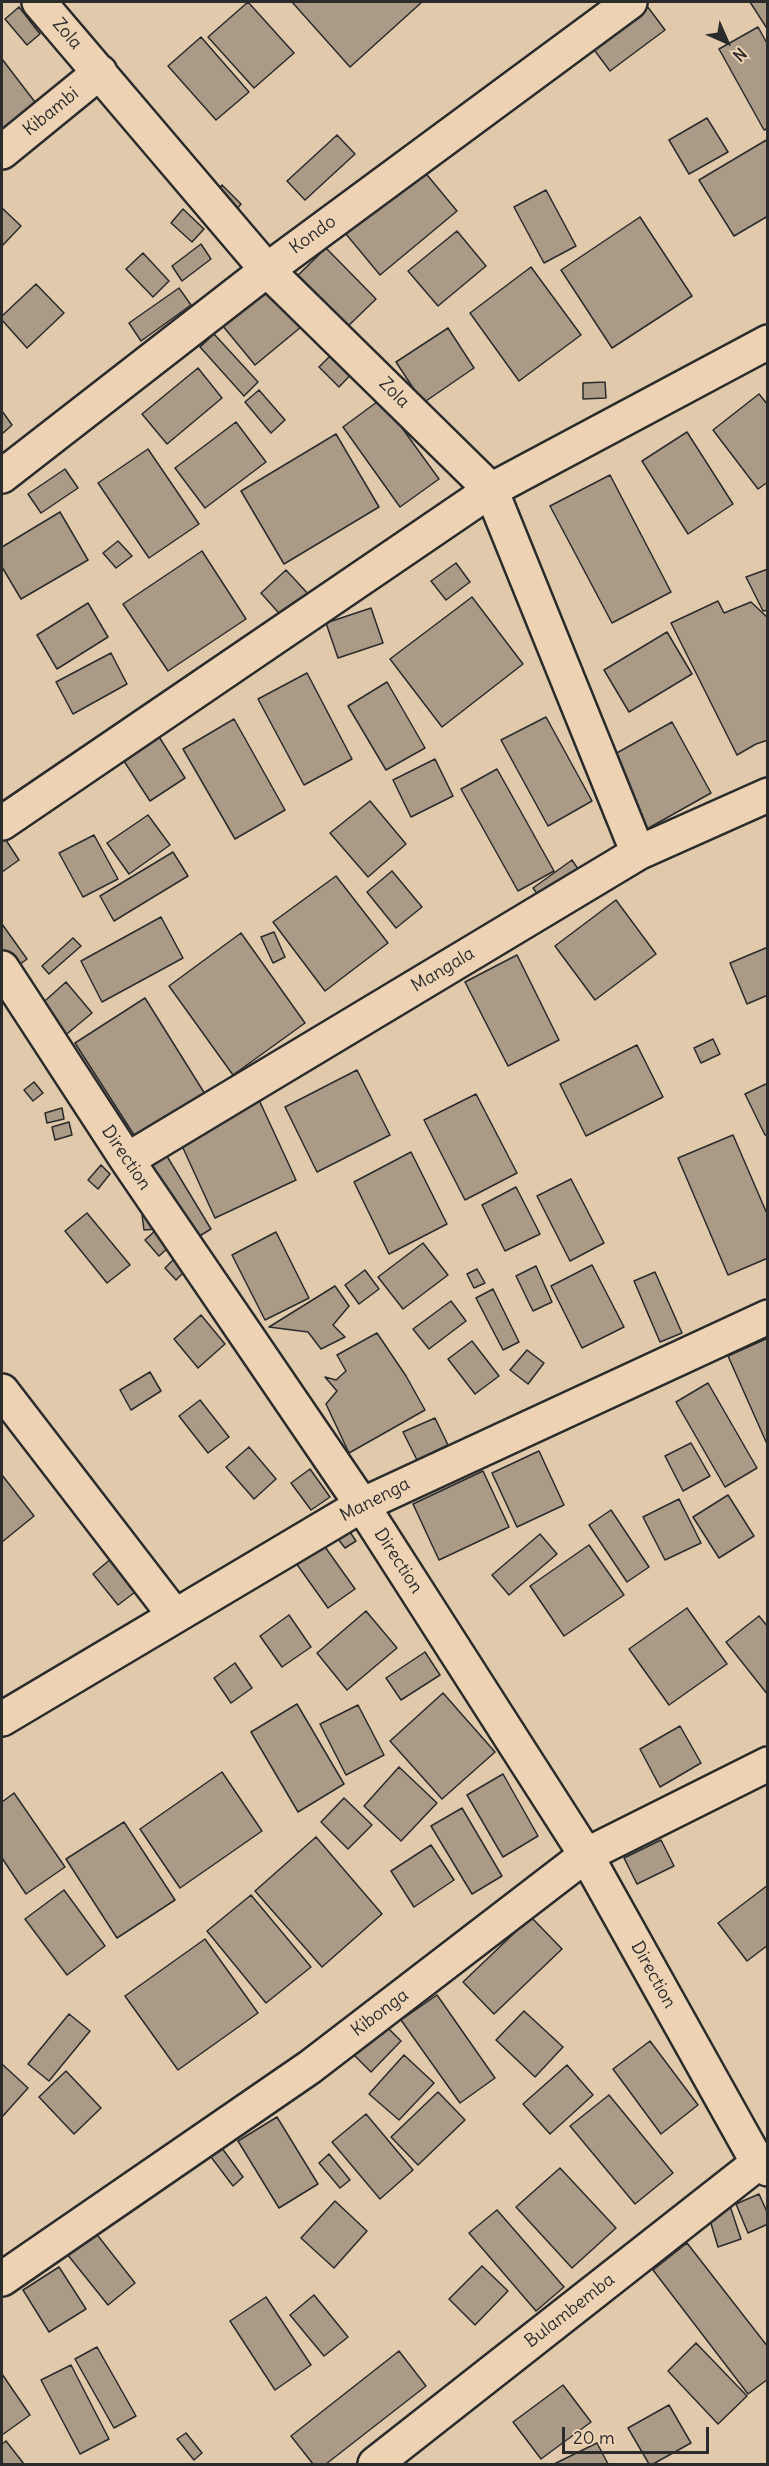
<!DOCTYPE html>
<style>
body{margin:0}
#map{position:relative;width:769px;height:2466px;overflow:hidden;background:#e1c9ac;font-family:Delius,sans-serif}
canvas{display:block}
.frame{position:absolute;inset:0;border:3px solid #2b2b2b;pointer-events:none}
.north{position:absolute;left:697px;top:12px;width:60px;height:60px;-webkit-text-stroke:4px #edd3b4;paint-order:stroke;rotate:135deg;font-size:16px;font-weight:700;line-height:24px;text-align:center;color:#2b2b2b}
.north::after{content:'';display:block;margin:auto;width:21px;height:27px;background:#2b2b2b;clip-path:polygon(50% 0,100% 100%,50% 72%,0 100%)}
.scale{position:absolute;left:562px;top:2427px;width:147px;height:27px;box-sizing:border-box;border:3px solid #2b2b2b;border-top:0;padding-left:8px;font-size:18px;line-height:21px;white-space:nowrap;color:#2b2b2b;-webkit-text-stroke:4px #edd3b4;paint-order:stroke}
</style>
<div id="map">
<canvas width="769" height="2466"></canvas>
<div class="frame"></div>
<div class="north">N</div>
<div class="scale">20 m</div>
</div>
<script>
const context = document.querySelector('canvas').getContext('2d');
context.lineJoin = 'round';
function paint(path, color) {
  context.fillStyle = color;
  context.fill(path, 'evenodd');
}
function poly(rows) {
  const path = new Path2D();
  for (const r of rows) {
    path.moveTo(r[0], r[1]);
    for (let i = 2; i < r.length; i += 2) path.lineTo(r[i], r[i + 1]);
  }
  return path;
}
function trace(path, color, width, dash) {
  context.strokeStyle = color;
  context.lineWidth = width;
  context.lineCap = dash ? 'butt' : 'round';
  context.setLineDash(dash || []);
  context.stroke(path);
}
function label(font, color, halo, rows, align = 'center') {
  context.font = font + ' Delius,sans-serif';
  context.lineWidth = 4.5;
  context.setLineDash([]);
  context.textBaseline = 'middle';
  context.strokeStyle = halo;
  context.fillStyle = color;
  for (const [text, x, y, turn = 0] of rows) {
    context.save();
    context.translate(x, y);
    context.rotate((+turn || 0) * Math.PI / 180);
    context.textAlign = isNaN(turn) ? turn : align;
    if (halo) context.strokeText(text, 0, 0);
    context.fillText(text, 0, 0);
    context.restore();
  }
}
const building = poly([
 [248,2,294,53,254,88,208,37,248,2],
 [292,2,422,2,350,67,292,2],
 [644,2,665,30,610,71,589,43,644,2],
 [750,2,768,2,768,30,750,2],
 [19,7,40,34,27,45,5,19,19,7],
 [758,27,768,45,768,128,764,130,719,49,758,27],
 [201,37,249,92,216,120,168,66,201,37],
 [2,59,38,106,2,134,2,59],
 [707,118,728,152,689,174,669,140,707,118],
 [337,135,355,154,305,200,287,181,337,135],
 [768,139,768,216,734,236,699,180,768,139],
 [418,164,457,211,380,275,341,228,418,164],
 [222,185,241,204,232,215,212,196,222,185],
 [546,190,576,246,544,263,514,207,546,190],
 [2,208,21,226,2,246,2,208],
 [183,209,204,229,192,242,171,223,183,209],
 [640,217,692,296,612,348,561,270,640,217],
 [457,231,486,266,438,306,408,271,457,231],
 [201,244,211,259,182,281,172,266,201,244],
 [326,248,376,299,343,331,294,279,326,248],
 [143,253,169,281,153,297,126,269,143,253],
 [531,267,581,335,519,381,470,313,531,267],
 [36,284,64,313,27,348,2,320,2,316,36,284],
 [268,287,301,327,255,365,222,325,268,287],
 [179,288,191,305,141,341,129,323,179,288],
 [448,328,474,368,423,403,396,362,448,328],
 [214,334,258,382,244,396,200,347,214,334],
 [340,346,359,366,339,387,319,367,340,346],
 [198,368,222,398,167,444,142,414,198,368],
 [605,382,606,398,583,399,583,383,605,382],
 [259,390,285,420,271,433,245,402,259,390],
 [759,394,768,405,768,482,758,489,713,430,759,394],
 [381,399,439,479,400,507,343,427,381,399],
 [2,411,12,425,2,434,2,411],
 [236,422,266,462,205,508,175,468,236,422],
 [687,432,733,504,688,534,642,461,687,432],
 [336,434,379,507,284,564,241,491,336,434],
 [148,449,199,524,149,558,98,483,148,449],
 [65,469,78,488,41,513,28,494,65,469],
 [610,475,671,592,612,623,550,506,610,475],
 [60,512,88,560,21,599,2,567,2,547,60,512],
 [118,541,132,556,116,568,103,553,118,541],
 [202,551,246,619,168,671,123,604,202,551],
 [456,563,470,582,446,600,431,581,456,563],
 [768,569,768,610,763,611,746,577,768,569],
 [286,570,311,597,285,620,261,593,286,570],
 [472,597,523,664,442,727,390,659,472,597],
 [718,601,724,613,751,602,768,618,768,740,756,744,737,755,671,623,718,601],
 [88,603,108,637,57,669,37,635,88,603],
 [371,608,383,643,338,658,326,623,371,608],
 [667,632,692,674,629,712,604,670,667,632],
 [111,653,127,684,73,714,56,682,111,653],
 [307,673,352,759,304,785,258,699,307,673],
 [387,682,425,748,386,770,348,706,387,682],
 [546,717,592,801,548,826,501,740,546,717],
 [234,719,285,810,235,839,183,749,234,719],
 [672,722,711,793,638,834,599,763,672,722],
 [156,732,185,778,150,801,120,755,156,732],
 [435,759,453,796,411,817,393,780,435,759],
 [497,769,554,871,518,891,461,789,497,769],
 [370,801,406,844,368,877,330,833,370,801],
 [148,815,170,845,129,874,107,843,148,815],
 [2,834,19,860,2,872,2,834],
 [94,835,118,879,83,897,59,853,94,835],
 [173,852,188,876,114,921,100,896,173,852],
 [572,860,582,875,543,902,533,888,572,860],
 [392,871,422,907,396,928,367,892,392,871],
 [336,876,388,943,325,991,273,922,336,876],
 [616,900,656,954,595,1000,555,946,616,900],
 [161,917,183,958,102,1002,81,961,161,917],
 [2,924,27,959,7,974,2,966,2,924],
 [274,932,285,957,273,963,261,937,274,932],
 [241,933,305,1023,233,1075,169,986,241,933],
 [73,938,81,946,49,974,42,966,73,938],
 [768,947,768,995,747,1004,730,963,768,947],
 [517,955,559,1040,508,1066,465,982,517,955],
 [66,982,92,1013,62,1038,37,1008,66,982],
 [145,998,205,1094,136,1138,75,1043,145,998],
 [713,1039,720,1054,701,1063,694,1048,713,1039],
 [637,1045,663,1097,586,1136,560,1084,637,1045],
 [357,1070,390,1135,317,1172,285,1107,357,1070],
 [34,1082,43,1093,33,1101,24,1090,34,1082],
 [768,1083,768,1134,765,1135,745,1094,768,1083],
 [476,1094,517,1173,465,1200,424,1120,476,1094],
 [259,1100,296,1180,215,1218,178,1137,259,1100],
 [62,1108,64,1119,47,1123,45,1113,62,1108],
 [69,1122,72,1135,55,1140,52,1127,69,1122],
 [733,1135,768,1216,768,1258,728,1275,678,1158,733,1135],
 [411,1152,447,1224,389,1254,354,1182,411,1152],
 [165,1153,211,1229,193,1240,147,1164,165,1153],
 [101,1165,110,1174,98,1189,88,1180,101,1165],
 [571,1179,604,1243,570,1261,537,1196,571,1179],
 [516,1187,540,1234,505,1251,482,1205,516,1187],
 [87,1213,130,1265,107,1283,65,1231,87,1213],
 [156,1214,157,1229,144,1230,142,1215,156,1214],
 [156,1230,170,1246,159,1256,145,1240,156,1230],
 [276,1232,309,1298,265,1320,232,1255,276,1232],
 [423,1243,448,1275,403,1309,378,1277,423,1243],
 [173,1260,185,1271,176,1280,165,1268,173,1260],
 [592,1265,624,1327,582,1348,551,1286,592,1265],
 [536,1266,552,1302,533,1311,516,1276,536,1266],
 [477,1269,485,1283,474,1288,467,1274,477,1269],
 [365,1270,379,1289,359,1304,345,1285,365,1270],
 [655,1272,682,1333,660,1342,634,1281,655,1272],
 [335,1286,349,1306,333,1325,345,1337,321,1349,308,1332,269,1327,335,1286],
 [493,1289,519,1342,503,1350,476,1298,493,1289],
 [451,1301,466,1321,429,1349,413,1329,451,1301],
 [201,1315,225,1344,198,1368,174,1339,201,1315],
 [377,1333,406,1376,425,1410,349,1453,326,1404,337,1391,325,1377,336,1380,346,1371,337,1355,377,1333],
 [768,1338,768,1443,767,1444,728,1356,768,1338],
 [472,1341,499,1376,475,1394,448,1359,472,1341],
 [527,1350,544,1363,528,1384,510,1370,527,1350],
 [150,1372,161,1391,131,1410,120,1390,150,1372],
 [708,1383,757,1468,725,1487,676,1402,708,1383],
 [200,1400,229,1437,208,1453,179,1416,200,1400],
 [435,1418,448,1445,417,1460,403,1432,435,1418],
 [691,1443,710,1476,683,1491,665,1456,691,1443],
 [249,1447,276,1479,254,1499,226,1467,249,1447],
 [539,1451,564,1505,517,1527,492,1473,539,1451],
 [310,1469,330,1497,311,1510,291,1483,310,1469],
 [483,1471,509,1527,439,1560,413,1504,483,1471],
 [2,1475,34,1516,2,1542,2,1475],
 [728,1495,754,1536,719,1558,693,1517,728,1495],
 [679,1499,701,1543,665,1560,643,1517,679,1499],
 [611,1510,649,1567,627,1582,589,1525,611,1510],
 [346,1526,356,1541,345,1548,335,1535,346,1526],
 [540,1534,557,1554,509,1595,492,1575,540,1534],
 [323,1544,355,1589,328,1608,296,1563,323,1544],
 [589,1545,624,1595,564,1636,530,1586,589,1545],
 [113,1557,139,1589,118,1605,93,1574,113,1557],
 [687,1608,727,1664,669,1705,629,1649,687,1608],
 [366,1611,397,1648,347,1690,317,1653,366,1611],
 [289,1615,311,1647,282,1667,260,1636,289,1615],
 [759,1616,768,1627,768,1695,726,1642,759,1616],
 [425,1652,440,1675,401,1700,386,1678,425,1652],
 [235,1663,252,1688,231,1703,214,1678,235,1663],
 [443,1693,495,1752,442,1799,390,1741,443,1693],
 [297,1704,344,1784,298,1812,251,1732,297,1704],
 [358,1705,384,1755,346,1775,320,1724,358,1705],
 [680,1726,701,1763,660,1787,640,1749,680,1726],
 [399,1767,437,1803,401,1841,364,1806,399,1767],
 [222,1772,262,1831,180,1888,140,1829,222,1772],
 [503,1774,538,1836,503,1857,467,1795,503,1774],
 [14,1793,65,1867,26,1894,2,1858,2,1802,14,1793],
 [344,1798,372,1825,348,1849,321,1822,344,1798],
 [462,1808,502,1876,472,1894,431,1826,462,1808],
 [124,1822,175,1900,117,1938,66,1859,124,1822],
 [316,1837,382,1914,322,1967,255,1891,316,1837],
 [661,1840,674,1866,637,1884,624,1858,661,1840],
 [431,1845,454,1880,414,1907,391,1871,431,1845],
 [768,1885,768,1945,747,1961,718,1923,768,1885],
 [64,1890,105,1946,67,1975,25,1919,64,1890],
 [251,1895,311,1967,266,2003,207,1931,251,1895],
 [531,1917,562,1949,494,2014,463,1982,531,1917],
 [205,1939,258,2013,178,2070,125,1996,205,1939],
 [437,1995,495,2078,460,2103,401,2020,437,1995],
 [524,2011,563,2047,535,2077,496,2040,524,2011],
 [69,2014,90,2031,49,2081,28,2064,69,2014],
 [382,2022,401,2041,371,2072,352,2053,382,2022],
 [650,2041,698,2105,661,2134,613,2069,650,2041],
 [404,2055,434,2083,399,2120,369,2094,404,2055],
 [2,2064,28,2088,2,2117,2,2064],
 [567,2065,593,2095,550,2134,523,2104,567,2065],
 [66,2071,101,2108,74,2134,39,2097,66,2071],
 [438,2092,465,2120,418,2165,391,2137,438,2092],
 [609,2095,673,2173,635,2204,570,2126,609,2095],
 [366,2114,413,2170,380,2199,332,2142,366,2114],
 [277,2117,318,2184,279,2208,238,2141,277,2117],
 [219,2144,243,2177,233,2186,208,2153,219,2144],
 [329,2154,350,2180,340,2188,319,2163,329,2154],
 [560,2168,616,2228,572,2268,516,2207,560,2168],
 [759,2194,768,2214,768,2224,748,2233,736,2204,759,2194],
 [335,2201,367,2231,334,2268,301,2238,335,2201],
 [729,2203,741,2239,718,2247,707,2210,729,2203],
 [497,2210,564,2287,536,2311,469,2233,497,2210],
 [91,2227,135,2283,108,2305,63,2249,91,2227],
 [687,2243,768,2347,768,2379,748,2394,653,2270,687,2243],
 [482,2266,508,2291,475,2325,449,2299,482,2266],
 [59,2267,86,2309,49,2332,23,2290,59,2267],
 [314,2295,348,2337,324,2356,290,2315,314,2295],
 [266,2297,311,2365,275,2390,230,2321,266,2297],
 [696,2343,747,2396,718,2424,668,2371,696,2343],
 [97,2347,136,2416,114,2428,75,2359,97,2347],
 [399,2351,426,2386,326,2464,313,2464,291,2436,399,2351],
 [71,2365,109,2439,80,2454,41,2380,71,2365],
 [2,2374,30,2415,2,2435,2,2374],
 [563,2385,591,2422,541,2459,513,2422,563,2385],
 [669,2405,691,2443,653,2464,649,2464,628,2428,669,2405],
 [186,2433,202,2453,194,2460,177,2439,186,2433],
 [6,2441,24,2464,2,2464,2,2444,6,2441],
 [597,2443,608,2464,554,2464,597,2443]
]);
const minor = poly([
 [39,2,267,270,491,490,638,853],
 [2,152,100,72],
 [2,476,267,270,630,2],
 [2,823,491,490,768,342],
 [2,968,127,1160,362,1505,586,1855,758,2163,768,2169],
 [127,1160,638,853,768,795],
 [2,1391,175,1616],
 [2,1719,362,1505,768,1317],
 [2,2279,310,2067,586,1855,768,1764],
 [375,2464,758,2163,768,2160]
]);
const streetNames = [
 ["Zola",67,34,49],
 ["Kibambi",51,112,-39],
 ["Kondo",313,235,-36],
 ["Zola",394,393,45],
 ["Mangala",443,970,-31],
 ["Direction",126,1158,56],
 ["Manenga",375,1500,-27],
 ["Direction",398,1561,57],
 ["Direction",653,1975,61],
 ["Kibonga",380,2013,-37],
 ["Bulambemba",570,2311,-38]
];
paint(building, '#ab9a86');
trace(building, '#2b2b2b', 1.5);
trace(minor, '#2b2b2b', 38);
trace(minor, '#edd3b4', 33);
label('18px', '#2b2b2b', '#edd3b4', streetNames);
</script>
